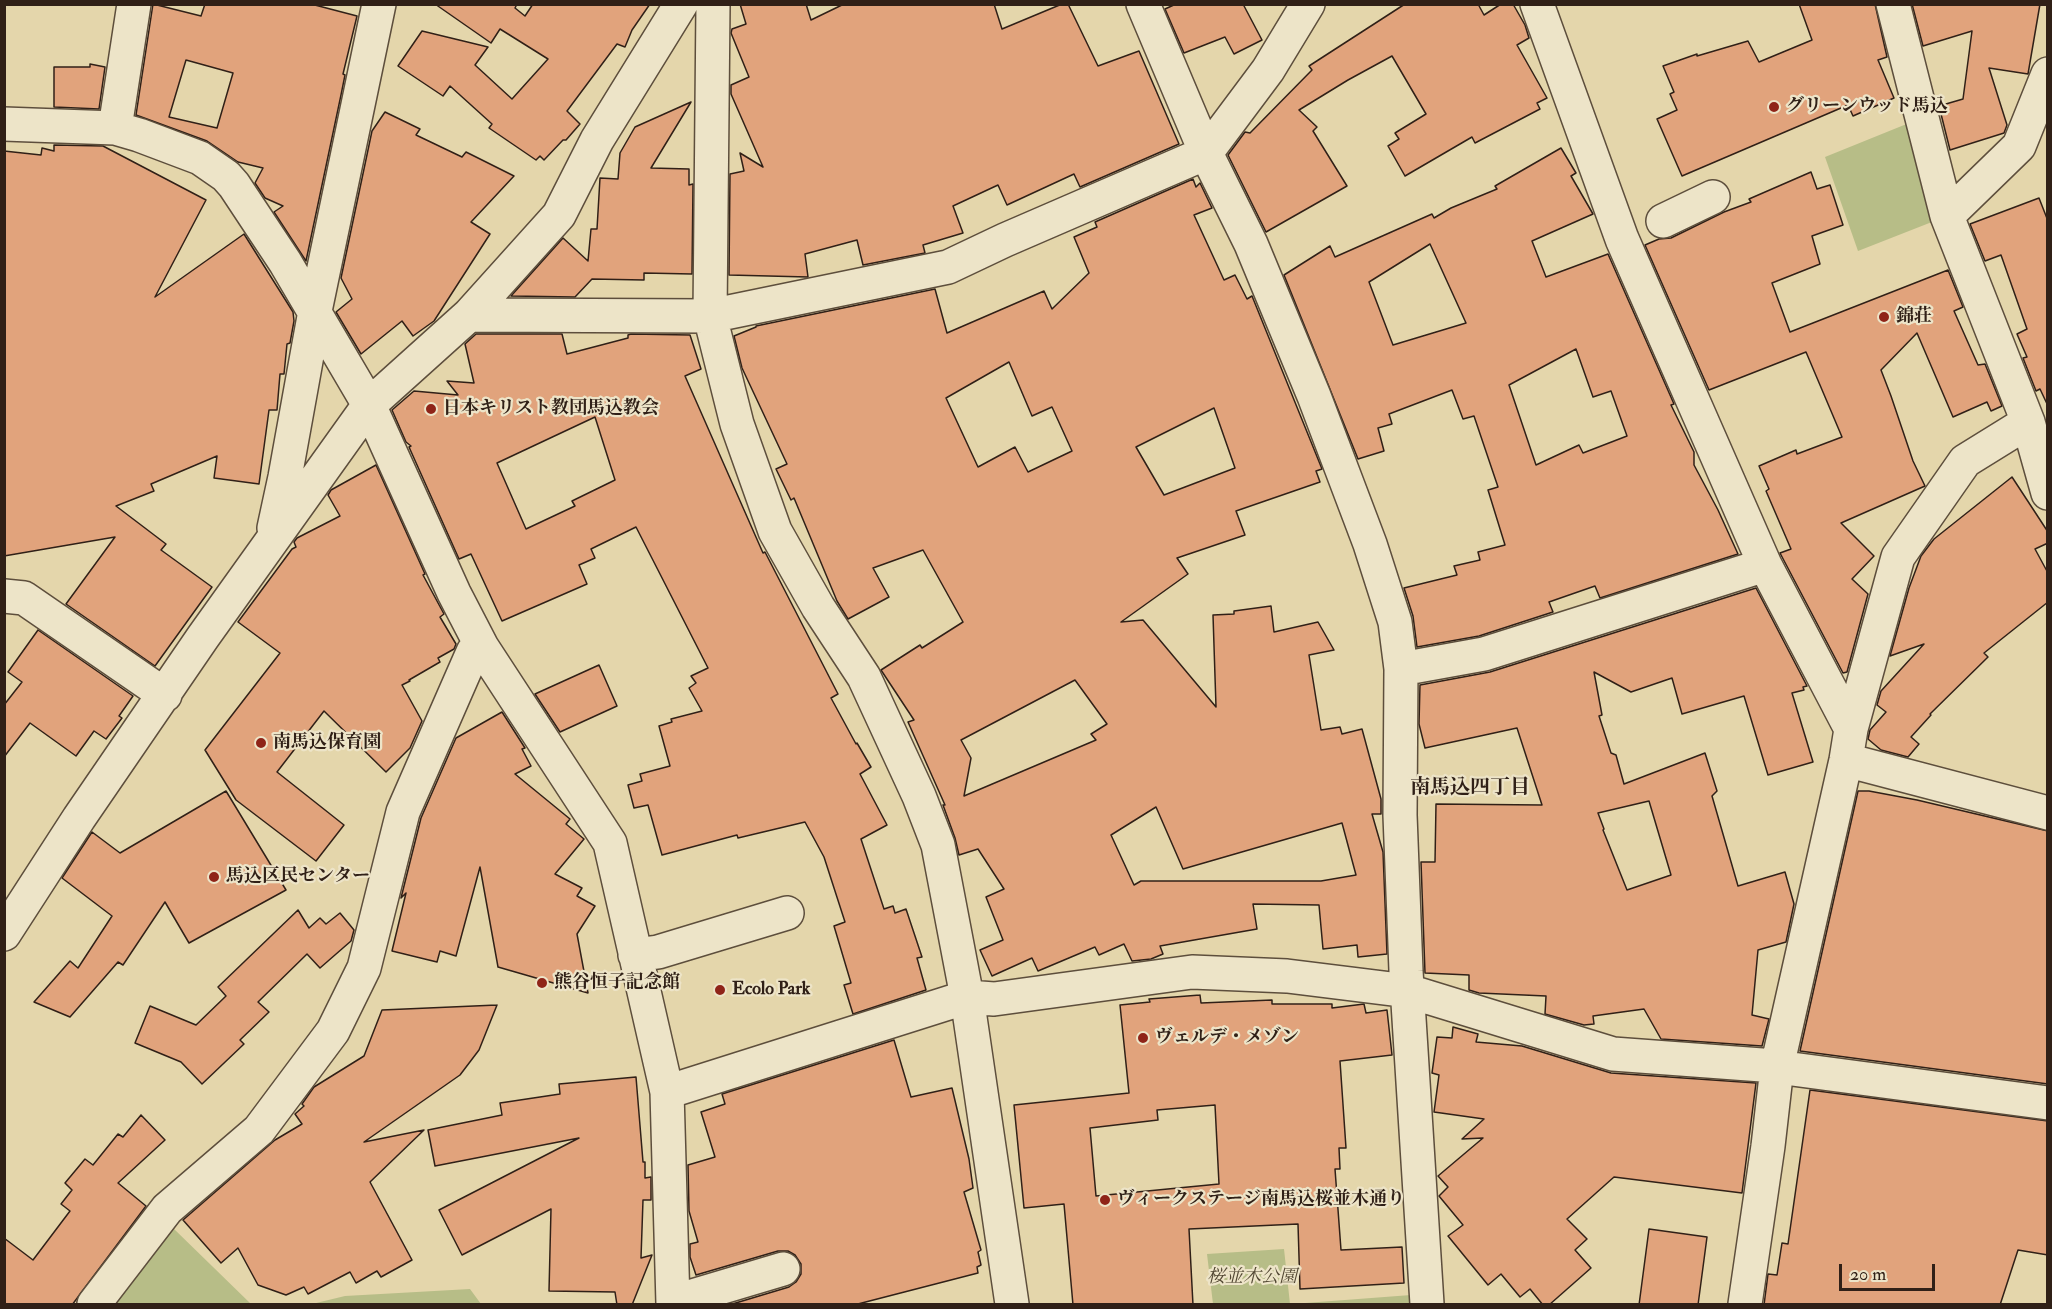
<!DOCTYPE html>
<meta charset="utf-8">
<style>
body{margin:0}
#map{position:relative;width:2052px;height:1309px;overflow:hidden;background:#e4d6ab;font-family:"IM FELL Double Pica",serif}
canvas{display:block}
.frame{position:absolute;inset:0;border:6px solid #302017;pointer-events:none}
.scale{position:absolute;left:1839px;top:1264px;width:96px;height:27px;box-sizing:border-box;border:3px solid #302017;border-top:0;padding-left:8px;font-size:18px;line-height:21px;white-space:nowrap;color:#302017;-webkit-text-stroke:4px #ede4c8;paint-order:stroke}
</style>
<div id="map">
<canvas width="2052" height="1309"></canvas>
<div class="frame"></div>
<div class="scale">20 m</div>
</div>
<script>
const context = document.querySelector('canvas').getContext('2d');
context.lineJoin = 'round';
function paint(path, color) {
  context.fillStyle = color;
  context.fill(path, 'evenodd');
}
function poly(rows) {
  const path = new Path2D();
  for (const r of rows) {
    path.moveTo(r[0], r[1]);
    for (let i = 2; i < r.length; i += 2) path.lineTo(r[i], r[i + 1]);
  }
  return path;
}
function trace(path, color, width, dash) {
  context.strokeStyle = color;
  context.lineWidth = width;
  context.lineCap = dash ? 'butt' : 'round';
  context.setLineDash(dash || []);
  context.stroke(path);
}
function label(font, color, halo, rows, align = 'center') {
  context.font = font + ' "IM FELL Double Pica","Noto Serif JP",serif';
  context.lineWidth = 4.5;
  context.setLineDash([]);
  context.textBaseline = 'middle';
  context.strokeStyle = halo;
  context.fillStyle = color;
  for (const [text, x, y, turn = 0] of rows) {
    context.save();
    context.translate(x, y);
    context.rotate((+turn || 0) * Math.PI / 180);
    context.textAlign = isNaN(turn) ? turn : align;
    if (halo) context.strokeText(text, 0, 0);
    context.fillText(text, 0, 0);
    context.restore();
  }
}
const green = poly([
 [1914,121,1937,220,1858,251,1825,157],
 [173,1228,251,1304,112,1304],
 [1284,1249,1290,1304,1213,1304,1207,1254],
 [470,1289,481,1304,312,1304,345,1296],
 [1411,1295,1411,1304,1292,1304]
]);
const building = poly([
 [153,4,201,16,205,4,311,4,357,16,343,74,345,75,341,95,306,261,274,212,283,206,265,198,255,183,263,168,238,162,207,141,136,115,153,4],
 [186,60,233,73,217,128,169,117,186,60],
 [435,4,517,4,515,8,525,16,533,4,650,4,632,30,625,47,617,44,567,111,580,124,566,140,563,140,544,160,540,156,536,160,489,128,492,124,450,86,443,96,398,66,422,31,488,47,475,65,512,99,548,59,500,29,491,43,435,4],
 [740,4,806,4,811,20,844,4,994,4,1002,29,1062,4,1068,4,1098,66,1139,51,1179,144,1080,187,1074,174,1007,205,998,185,953,206,963,233,923,245,925,253,863,265,857,240,805,254,808,277,729,275,730,174,744,171,740,153,763,167,731,94,731,85,749,77,731,33,732,29,746,24,740,4],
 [1176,4,1243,4,1262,40,1234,54,1225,37,1184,53,1165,9,1176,4],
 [1405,4,1478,4,1484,15,1501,4,1513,4,1525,25,1529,38,1517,45,1547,98,1537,103,1540,109,1475,143,1472,137,1405,176,1388,146,1399,139,1395,133,1426,114,1392,56,1348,80,1299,110,1317,127,1313,131,1347,186,1266,232,1228,155,1245,132,1250,133,1312,70,1309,66,1405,4],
 [1799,4,1875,4,1887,57,1878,60,1894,98,1853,116,1848,105,1682,176,1657,119,1677,110,1670,94,1674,92,1663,66,1697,54,1697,56,1748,41,1759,62,1812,40,1799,4],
 [1912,4,2040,4,2028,74,1989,68,2007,125,2004,133,1950,150,1939,106,1963,99,1972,31,1923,46,1912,4],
 [90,64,105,67,99,109,54,107,54,67,90,67,90,64],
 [691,102,651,168,689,169,689,185,693,184,692,274,644,273,644,280,592,279,575,297,511,296,563,238,588,261,591,229,597,229,600,178,618,179,620,153,635,127,691,102],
 [385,112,420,129,416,135,462,157,466,152,514,176,471,222,490,234,434,321,413,336,402,321,361,354,336,312,352,299,341,278,372,131,385,112],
 [54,145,103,146,206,200,155,297,244,234,293,312,294,321,290,343,287,344,284,374,280,374,277,410,269,410,259,484,214,478,217,456,151,484,154,491,116,506,166,544,161,550,212,587,155,666,66,604,115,537,4,556,4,151,41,155,42,148,54,151,54,145],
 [1561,148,1576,173,1571,176,1593,214,1532,241,1546,277,1608,254,1674,404,1671,405,1694,452,1694,465,1718,510,1738,554,1600,598,1595,586,1549,602,1553,612,1479,636,1417,647,1413,616,1404,588,1457,575,1454,566,1480,560,1478,552,1505,545,1488,490,1498,487,1474,416,1463,419,1452,390,1389,414,1392,424,1378,428,1384,451,1358,459,1284,275,1330,246,1335,257,1432,214,1434,218,1451,208,1497,189,1495,186,1561,148],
 [1430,244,1466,323,1393,345,1369,282,1430,244],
 [1576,349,1593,397,1611,391,1627,436,1583,453,1579,445,1536,465,1509,385,1576,349],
 [1811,172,1817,189,1830,185,1843,225,1812,236,1820,264,1772,283,1790,332,1948,270,1963,307,1954,311,1978,365,1985,364,2002,406,1991,411,1987,402,1953,417,1917,333,1881,370,1891,396,1913,461,1925,486,1841,523,1874,556,1852,579,1868,594,1847,672,1843,673,1780,553,1791,549,1766,491,1769,489,1759,466,1796,450,1797,454,1842,437,1806,352,1709,390,1645,245,1659,239,1671,238,1724,212,1751,202,1749,199,1811,172],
 [1193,179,1196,187,1200,183,1212,208,1194,215,1224,280,1235,275,1247,299,1252,296,1322,469,1316,471,1320,482,1236,511,1245,535,1177,558,1188,574,1121,622,1143,620,1216,707,1213,615,1234,614,1234,611,1271,606,1274,632,1318,622,1334,650,1309,655,1321,730,1340,727,1342,734,1362,729,1381,799,1381,814,1372,814,1383,852,1387,954,1358,957,1357,945,1323,949,1319,905,1253,904,1257,929,1160,946,1163,954,1151,959,1132,961,1124,944,1099,955,1095,947,1038,971,1032,958,992,976,980,950,1003,940,986,897,1004,889,978,849,959,855,955,838,943,805,945,805,908,722,914,720,881,670,920,645,922,648,963,622,923,550,873,568,889,597,848,619,837,601,794,498,791,500,776,469,787,464,742,368,734,336,756,327,756,326,935,289,947,333,1044,291,1052,309,1089,273,1074,237,1097,227,1095,222,1193,179],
 [1009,362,1032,416,1052,407,1072,451,1028,472,1015,447,978,467,946,398,1009,362],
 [1214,408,1235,468,1164,495,1136,447,1214,408],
 [1075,680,1107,724,1091,734,1096,740,964,796,971,758,961,740,1075,680],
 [1156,807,1183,869,1342,823,1356,875,1321,881,1141,881,1134,885,1111,835,1156,807],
 [2039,198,2048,221,2048,406,2040,389,2036,391,2023,358,2027,357,2017,334,2027,329,2001,255,1985,261,1970,224,2039,198],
 [476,334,562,334,567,354,628,338,628,335,631,334,690,335,701,369,685,376,763,553,765,552,838,694,831,698,856,744,857,743,871,767,860,774,887,825,861,839,884,909,893,906,895,913,906,909,922,957,917,958,926,990,853,1014,844,985,851,983,834,926,845,922,824,857,805,822,738,838,737,835,662,855,648,805,634,808,628,785,642,781,640,774,670,766,659,726,672,722,671,719,702,711,689,688,696,683,691,676,708,668,636,527,591,549,595,558,579,565,587,584,502,621,471,554,459,559,409,447,411,446,406,442,392,410,414,391,458,395,447,381,474,383,465,344,476,334],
 [595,417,615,480,572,501,575,506,526,529,497,463,595,417],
 [376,465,425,574,423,575,444,614,440,617,456,644,454,649,438,658,440,662,409,680,410,681,402,685,422,721,410,748,386,772,324,711,277,772,344,825,316,861,236,800,205,750,280,653,238,622,292,549,296,547,294,542,297,538,340,516,328,495,331,490,376,465],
 [2012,477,2048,532,2048,543,2035,549,2048,573,2048,602,1984,653,1988,657,1930,714,1931,715,1911,737,1919,744,1908,757,1881,750,1868,739,1870,730,1886,712,1877,705,1881,691,1924,644,1890,656,1909,588,1921,556,1934,539,2012,477],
 [1756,588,1807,686,1803,687,1804,690,1792,693,1813,762,1768,775,1744,696,1682,714,1672,678,1631,692,1594,672,1602,715,1599,716,1611,753,1616,755,1624,784,1705,753,1717,791,1712,796,1738,886,1785,872,1794,904,1786,942,1758,950,1752,1015,1769,1019,1762,1046,1661,1039,1644,1009,1593,1016,1594,1024,1584,1025,1545,1014,1546,996,1479,993,1469,990,1469,975,1425,973,1421,862,1435,862,1436,804,1542,805,1517,728,1425,748,1419,724,1420,685,1490,672,1756,588],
 [1649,801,1671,875,1627,890,1603,830,1604,829,1598,813,1649,801],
 [38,630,133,696,119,716,122,718,106,739,94,731,76,756,30,723,4,757,4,705,22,682,8,672,38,630],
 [599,665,617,706,560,732,535,694,599,665],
 [502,712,525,748,522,749,531,766,515,774,570,819,566,824,584,839,555,874,582,888,577,896,595,906,577,934,588,993,498,967,480,867,456,956,440,951,437,962,392,951,406,893,401,898,421,818,456,738,502,712],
 [226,791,286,890,189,943,165,902,123,965,118,962,70,1017,34,1002,70,961,78,968,112,916,62,878,92,832,120,853,226,791],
 [1858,791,1869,791,1917,800,2048,831,2048,1084,1800,1051,1858,791],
 [298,910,309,928,320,918,326,924,340,913,354,930,351,941,320,968,307,954,258,1002,269,1012,240,1040,244,1044,202,1084,181,1062,135,1043,150,1006,196,1025,226,996,218,987,298,910],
 [1200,995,1201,1003,1272,1000,1272,1004,1332,1004,1332,1008,1364,1004,1366,1013,1387,1010,1392,1055,1340,1061,1346,1148,1339,1148,1340,1169,1335,1169,1341,1250,1402,1247,1404,1283,1300,1289,1298,1224,1189,1229,1193,1305,1073,1305,1064,1204,1024,1208,1014,1105,1129,1093,1120,1005,1150,1002,1149,999,1200,995],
 [1215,1105,1219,1184,1096,1196,1090,1128,1158,1120,1157,1110,1215,1105],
 [497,1005,479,1050,460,1075,364,1142,424,1130,370,1182,412,1260,381,1277,377,1271,356,1283,350,1272,308,1294,304,1287,286,1295,258,1285,238,1248,221,1263,183,1220,275,1140,302,1124,295,1114,304,1106,302,1104,314,1087,364,1056,382,1010,497,1005],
 [1453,1027,1478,1034,1476,1042,1522,1046,1611,1073,1756,1083,1742,1193,1614,1177,1567,1219,1587,1239,1575,1250,1591,1268,1549,1305,1543,1305,1530,1289,1520,1297,1501,1274,1488,1285,1448,1236,1463,1225,1439,1196,1448,1187,1438,1176,1483,1138,1462,1139,1484,1119,1434,1112,1439,1075,1432,1073,1437,1037,1452,1038,1453,1027],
 [894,1040,911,1097,952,1088,969,1159,973,1188,964,1192,981,1250,978,1252,981,1265,977,1267,978,1273,854,1305,729,1305,789,1287,796,1282,801,1274,801,1264,795,1255,788,1251,778,1251,696,1275,690,1257,690,1244,698,1242,689,1211,688,1165,715,1157,701,1112,725,1104,722,1094,894,1040],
 [636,1077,643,1162,645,1162,645,1178,651,1177,651,1200,643,1200,641,1258,652,1255,632,1305,617,1305,615,1292,549,1291,551,1209,462,1255,439,1210,579,1138,435,1166,428,1130,502,1115,500,1103,560,1094,559,1084,636,1077],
 [1810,1090,2048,1121,2048,1255,2018,1250,2000,1305,1764,1305,1768,1274,1777,1275,1782,1243,1788,1244,1810,1090],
 [141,1115,165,1140,118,1183,146,1206,72,1305,4,1305,4,1238,33,1260,70,1211,61,1204,72,1190,65,1183,85,1159,93,1165,118,1134,123,1137,141,1115],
 [1649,1229,1707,1237,1698,1305,1639,1305,1649,1229]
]);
const minor = poly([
 [713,4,710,316,737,424,775,531,818,607,864,677,919,796,938,845,967,997,1012,1304],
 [1143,4,1206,153,1251,244,1314,396,1370,544,1395,622,1401,669,1400,815,1406,971,1427,1304],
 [1537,4,1622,239,1765,565,1851,729,1846,760,1777,1067,1768,1146,1745,1304],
 [1893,4,1947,216,2028,422,2048,493],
 [4,124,115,128,139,135,200,158,226,176,234,185,285,262,369,405,454,593,482,647,610,843,667,1092,673,1304],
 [115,128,134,4],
 [1947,216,2019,146,2048,74],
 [1663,221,1713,197],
 [469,315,710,316,948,267,1005,240,1206,153,1268,70,1308,4],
 [274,528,285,477,315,311,379,4],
 [4,596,24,598,165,695],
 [1401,669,1484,654,1765,565],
 [1851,729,1898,557,1965,461,2028,422],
 [1846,760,2048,813],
 [4,934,79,818,203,637,369,405,469,315,559,215,597,140,681,4],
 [635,955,658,952,787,913],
 [667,1092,967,997,994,999,1192,972,1287,976,1408,991,1613,1054,1762,1065,2048,1103],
 [673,1297,689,1297,783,1269],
 [94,1304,167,1209,259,1130,333,1031,364,968,403,812,473,652,482,647]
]);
const markers = [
 [1774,107,6,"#8f2418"],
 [1884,317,6,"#8f2418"],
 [431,409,6,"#8f2418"],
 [261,743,6,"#8f2418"],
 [214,877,6,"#8f2418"],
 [542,983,6,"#8f2418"],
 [720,990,6,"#8f2418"],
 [1143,1038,6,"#8f2418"],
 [1105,1200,6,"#8f2418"]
];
const poiNames = [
 ["グリーンウッド馬込",1786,107],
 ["錦荘",1896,317],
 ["日本キリスト教団馬込教会",443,409],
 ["南馬込保育園",273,743],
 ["馬込区民センター",226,877],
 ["熊谷恒子記念館",554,983],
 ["Ecolo Park",732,990],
 ["ヴェルデ・メゾン",1155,1038],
 ["ヴィークステージ南馬込桜並木通り",1117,1200]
];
const parkNames = [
 ["桜並木公園",1252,1278]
];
const neighbourhoodNames = [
 ["南馬込四丁目",1470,789]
];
paint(green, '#b7bd87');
paint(building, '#e1a37c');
trace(building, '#302017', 1.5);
trace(minor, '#5d4e3c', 36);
trace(minor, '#ede4c8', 33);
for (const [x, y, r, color] of markers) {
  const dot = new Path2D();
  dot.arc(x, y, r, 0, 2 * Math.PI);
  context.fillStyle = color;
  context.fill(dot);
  trace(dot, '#ede4c8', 2);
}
label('bold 18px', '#302017', '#ede4c8', poiNames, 'left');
label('italic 18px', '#524733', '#ede4c8', parkNames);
label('bold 20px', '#302017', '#ede4c8', neighbourhoodNames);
</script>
